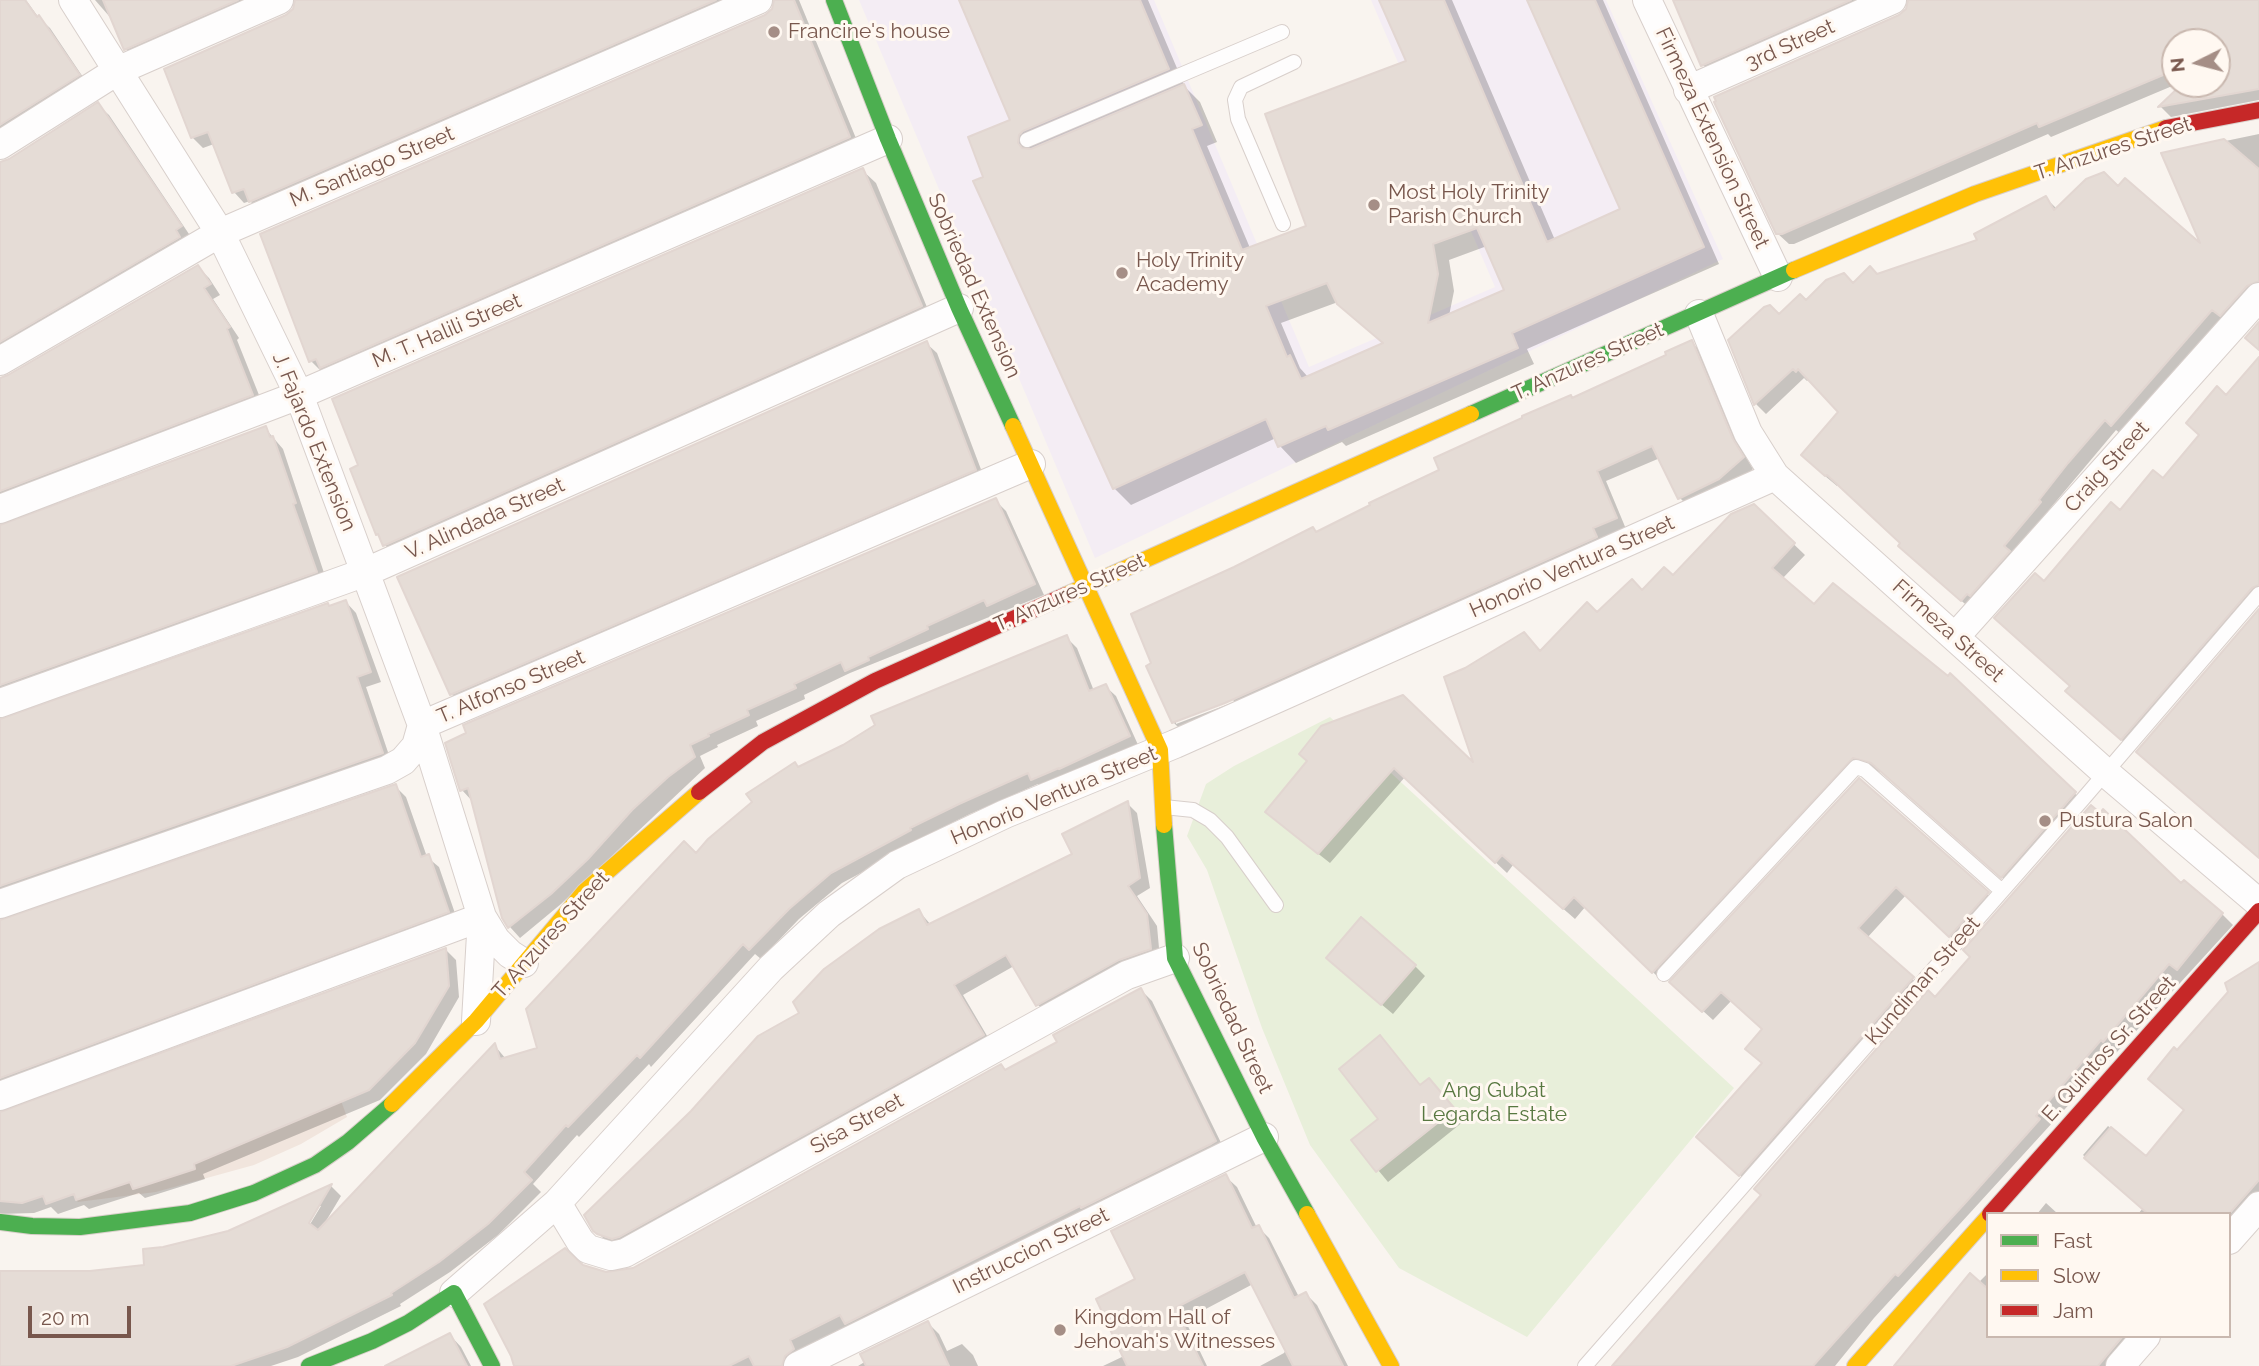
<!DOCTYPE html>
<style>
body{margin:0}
#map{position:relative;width:2259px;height:1366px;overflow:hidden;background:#f9f4ef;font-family:Raleway,sans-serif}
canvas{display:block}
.legend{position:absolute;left:1986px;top:1212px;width:245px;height:126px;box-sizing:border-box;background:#fff8f1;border:2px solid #c9b8af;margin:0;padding:9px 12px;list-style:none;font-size:21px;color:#78574d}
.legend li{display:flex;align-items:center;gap:14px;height:35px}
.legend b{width:35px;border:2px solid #c9b8af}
.north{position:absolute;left:2161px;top:28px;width:70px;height:70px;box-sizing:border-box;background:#fff8f1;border:2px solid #c9b8af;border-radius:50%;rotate:264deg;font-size:19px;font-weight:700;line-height:28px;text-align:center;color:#78574d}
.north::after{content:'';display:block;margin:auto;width:24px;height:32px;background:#a58e86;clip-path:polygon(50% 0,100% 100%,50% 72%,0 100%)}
.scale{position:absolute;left:28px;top:1306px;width:103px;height:32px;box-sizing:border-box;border:4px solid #78574d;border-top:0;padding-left:9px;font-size:21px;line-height:24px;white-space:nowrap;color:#78574d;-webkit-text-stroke:5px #fff8f1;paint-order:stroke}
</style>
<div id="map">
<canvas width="2259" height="1366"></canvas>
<ul class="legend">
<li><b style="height:9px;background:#4caf50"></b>Fast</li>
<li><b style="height:9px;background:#ffc107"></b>Slow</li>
<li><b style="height:9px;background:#c62828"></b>Jam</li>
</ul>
<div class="north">N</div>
<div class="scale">20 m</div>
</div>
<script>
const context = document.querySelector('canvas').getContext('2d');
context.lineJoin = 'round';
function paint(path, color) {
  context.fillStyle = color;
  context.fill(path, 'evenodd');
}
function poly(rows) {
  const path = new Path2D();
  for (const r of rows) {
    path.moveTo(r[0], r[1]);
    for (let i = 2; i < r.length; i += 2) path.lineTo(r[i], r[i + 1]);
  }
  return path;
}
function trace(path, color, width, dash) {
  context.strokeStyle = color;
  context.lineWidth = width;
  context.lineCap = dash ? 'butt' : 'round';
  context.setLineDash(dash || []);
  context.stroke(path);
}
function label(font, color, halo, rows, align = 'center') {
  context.font = font + ' Raleway,sans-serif';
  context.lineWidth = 6;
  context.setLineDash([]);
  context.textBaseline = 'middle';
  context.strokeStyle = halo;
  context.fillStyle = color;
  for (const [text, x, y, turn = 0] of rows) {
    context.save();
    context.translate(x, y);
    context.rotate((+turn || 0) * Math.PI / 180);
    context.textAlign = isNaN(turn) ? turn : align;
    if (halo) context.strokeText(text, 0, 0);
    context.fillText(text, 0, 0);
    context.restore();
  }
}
const residential = poly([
 [304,999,347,1117,301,1144,254,1165,156,1192,78,1202,76,1200,273,1073,252,1018]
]);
const education = poly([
 [859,0,1154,0,1309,367,1495,287,1371,0,1606,0,1723,259,1095,558]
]);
const green = poly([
 [1330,717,1734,1088,1527,1337,1399,1268,1310,1145,1262,1028,1207,870,1187,836,1206,784,1234,766]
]);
const shadow = poly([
 [0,0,26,0,39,18,50,28,89,86,0,143],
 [95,0,272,0,136,60,126,49,111,14,109,16],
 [297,0,751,0,261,212,250,201,244,203,234,192,214,144,203,148,192,137,294,10],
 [776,0,799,0,860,148,322,372,311,361,772,12],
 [961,0,1148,0,1185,87,1200,102,1217,142,1207,146,1250,248,1309,227,1408,62,1381,0,1452,0,1555,240,1622,210,1529,0,1603,0,1719,264,1527,349,1534,364,1346,446,1342,442,1296,463,1280,446,1276,438,1131,505,1114,488,986,178,1013,121],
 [1487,246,1506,291,1449,316,1454,291,1449,260],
 [1338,302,1384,344,1308,377,1300,368,1281,323],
 [1675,0,1885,0,1714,76,1703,65],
 [1910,0,2259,0,2259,100,2171,117,2161,107,2184,84,2217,84,2217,42,2175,42,2175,84,2177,84,2051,137,2048,134,1794,244,1789,244,1777,233,1900,17,1906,11],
 [98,105,109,115,191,237,0,359,0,163,10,161],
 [2259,134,2259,297,2122,435,2116,430,2048,511,2050,514,1972,610,1910,556,1902,543,1838,484,1837,486,1813,466,1840,412,1810,379,1807,381,1804,378,1766,414,1756,404,1730,340,1806,302,1979,241,2046,198,2057,209,2118,189,2205,249,2163,154],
 [862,170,876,183,931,317,395,556,385,545,378,534],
 [198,267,209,278,220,295,213,299,239,338,237,340,263,405,0,507,0,379,9,377],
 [1691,342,1702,352,1743,452,1753,469,1730,489,1690,508,1680,498,1660,458,1606,481,1626,529,1184,733,1173,722,1317,533,1441,471,1573,399,1668,356],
 [1233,699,1234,702,1176,724,1176,720],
 [926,343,937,353,985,480,462,704,451,694],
 [2259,359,2259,602,2132,749,2078,702,2071,686,2045,583,2120,512,2163,480,2201,436,2226,397],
 [265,428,283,449,327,582,0,701,0,527],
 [995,500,1006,511,1044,595,850,673,804,695,805,699,756,721,758,726,717,745,718,747,700,756,705,768,561,904,520,938,510,927,504,918,473,802,462,790],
 [1754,506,1805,555,1782,579,1814,607,1948,678,1950,676,2086,804,2013,887,1884,773,1864,768,1663,982,1586,906,1575,919,1513,865,1507,873,1405,777,1330,863,1278,822,1309,761,1477,768,1541,653,1597,614,1673,578],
 [346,602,356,613,381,682,366,687,392,764,0,902,0,721],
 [1066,637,1077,648,1094,691,1105,686,1116,696,1139,747,1043,789,1038,784,970,814,919,839,921,841,842,883,799,919,761,959,755,954,651,1067,649,1064,579,1137,577,1135,533,1184,541,1192,498,1235,450,1272,400,1304,401,1306,298,1357,271,1366,0,1366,0,1274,90,1273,146,1267,164,1248,228,1232,331,1186,341,1196,326,1221,495,1046,506,1059,539,1049,696,856,795,764,799,768],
 [317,1206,321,1206,306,1231,303,1230],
 [1859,781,1997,903,1960,945,1906,895,1867,938,1922,988,1750,1184,1708,1147,1763,1064,1764,1029,1732,1000,1713,1020,1681,991],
 [395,786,406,797,427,857,439,867,458,922,0,1094,0,922],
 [1127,803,1137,813,1150,888,1137,896,1157,926,1160,959,1048,1015,1038,1005,1014,966,963,995,993,1046,630,1247,609,1244,598,1233,801,1014,919,911,931,925,1074,855],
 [2182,886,2222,914,2233,925,1874,1318,1835,1366,1614,1366,1935,999],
 [446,950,456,960,459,997,426,1054,380,1100,203,1174,205,1179,145,1198,139,1193,89,1209,84,1205,58,1214,51,1207,34,1213,0,1214,0,1114],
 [2259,964,2259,1201,2229,1236,2229,1214,2138,1214,2143,1208,2083,1155,2108,1126,2146,1158,2186,1111,2177,1052],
 [1415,966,1425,976,1393,1014,1338,968],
 [1141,990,1152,1001,1226,1153,782,1366,516,1366,582,1266,606,1274,634,1269,1001,1066,1006,1071,1060,1042],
 [1380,1037,1421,1086,1439,1090,1464,1121,1388,1182,1354,1141,1381,1119],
 [1225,1176,1237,1187,1257,1228,1258,1227,1269,1238,1299,1297,1306,1294,1317,1305,1348,1366,1260,1366,1284,1353,1286,1349,1253,1284,1185,1320,1207,1366,1103,1366,1124,1356,1137,1280],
 [2046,1203,2058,1214,2037,1214],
 [1988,1273,1988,1336,2143,1336,2118,1366,1896,1366],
 [928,1323,939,1334,947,1351,962,1344,973,1355,978,1366,858,1366],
 [450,1335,461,1347,471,1366,399,1366]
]);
const building = poly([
 [0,0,25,0,37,17,39,15,80,75,0,125,0,0],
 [103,0,238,0,124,50,103,0],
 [295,0,716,0,249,202,244,189,232,193,208,132,191,138,164,69,286,15,293,9,295,0],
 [774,0,794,0,850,137,320,368,316,359,309,362,260,234,765,15,772,9,774,0],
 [959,0,1140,0,1169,69,1023,131,1019,135,1018,143,1022,148,1031,149,1184,84,1202,125,1192,129,1242,250,1306,226,1265,114,1406,61,1379,0,1444,0,1547,242,1620,209,1527,0,1595,0,1704,247,1512,333,1518,348,1328,430,1326,426,1278,447,1266,419,1113,489,973,181,983,177,968,137,1010,120,959,0],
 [1477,228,1504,290,1428,323,1438,274,1433,244,1477,228],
 [1327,283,1337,304,1383,343,1301,379,1290,355,1287,357,1266,306,1327,283],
 [1673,0,1851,0,1701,66,1673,0],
 [1908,0,2259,0,2259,89,2158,107,2182,84,2217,84,2217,42,2175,42,2175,70,2039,127,2037,123,1782,234,1776,234,1714,102,1716,101,1714,97,1899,15,1906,9,1908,0],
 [98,102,182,226,176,230,180,237,0,342,0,162,9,159,98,102],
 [2224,139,2259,169,2259,281,2247,286,2220,316,2212,310,2111,426,2105,420,2068,463,2039,500,2041,502,2004,546,2010,551,1970,596,1967,594,1961,601,1898,546,1900,543,1827,475,1825,476,1801,455,1838,412,1798,369,1796,372,1793,369,1754,405,1728,340,1764,307,1770,305,1779,314,1800,294,1806,300,1826,280,1844,273,1853,283,1870,266,1877,274,1977,240,1974,234,2046,196,2054,210,2086,179,2104,172,2118,186,2125,178,2200,243,2161,153,2224,139],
 [863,168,922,306,383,546,378,534,376,535,350,469,358,465,332,399,863,168],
 [198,265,211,284,204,288,230,327,227,329,253,395,0,491,0,378,8,375,198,265],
 [2259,322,2259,350,2245,338,2259,322],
 [1692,340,1733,439,1744,457,1719,479,1678,499,1652,446,1597,471,1617,518,1593,528,1597,537,1225,703,1172,723,1146,666,1151,663,1131,614,1234,567,1313,527,1316,532,1370,505,1369,503,1439,470,1434,458,1522,418,1522,416,1571,395,1572,398,1666,355,1665,352,1692,340],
 [927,341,976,470,450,695,397,577,927,341],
 [2259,357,2259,585,2252,588,2121,740,2065,691,2070,686,1994,618,2035,573,2044,581,2111,502,2120,510,2153,470,2163,478,2199,435,2186,423,2217,386,2226,395,2259,357],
 [266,426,270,437,273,436,296,503,293,504,317,572,0,685,0,525,266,426],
 [996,498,1035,584,987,606,984,600,927,626,928,629,868,657,869,660,845,671,841,662,794,684,796,688,747,710,749,715,708,734,709,736,690,745,695,757,668,777,632,810,588,859,551,894,508,928,502,918,468,788,460,791,445,743,466,733,463,725,996,498],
 [1754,504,1795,543,1772,568,1814,604,1833,583,1948,676,1950,673,2076,792,2001,878,1871,763,1853,758,1652,973,1574,897,1563,909,1502,855,1495,863,1394,768,1318,854,1265,812,1307,761,1299,754,1321,726,1403,695,1473,762,1444,677,1465,668,1524,632,1540,651,1587,602,1597,612,1632,579,1642,590,1664,567,1673,575,1731,514,1754,504],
 [346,600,371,672,357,677,383,753,0,886,0,719,328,603,329,606,346,600],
 [2259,609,2259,858,2136,752,2259,609],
 [1067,635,1089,691,1106,684,1130,736,1059,769,1059,768,1031,780,1028,773,959,804,910,828,911,830,831,873,789,909,749,950,743,944,640,1058,637,1055,568,1127,566,1125,524,1172,532,1180,488,1224,439,1262,391,1293,392,1295,287,1347,231,1366,0,1366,0,1271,90,1271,144,1265,143,1249,163,1247,228,1231,332,1184,309,1223,318,1230,495,1043,500,1059,537,1048,526,1009,684,841,696,853,708,839,752,802,746,794,795,762,798,767,843,745,875,725,871,716,1067,635],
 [1859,778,1989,892,1949,937,1896,887,1858,928,1914,977,1739,1176,1696,1137,1762,1063,1745,1049,1762,1029,1721,992,1702,1012,1669,982,1859,778],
 [396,784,421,857,429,854,449,912,0,1078,0,920,396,784],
 [1128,801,1140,878,1128,886,1147,914,1151,949,1119,960,1036,1006,1006,955,954,985,984,1035,619,1237,612,1239,597,1234,593,1231,584,1215,691,1111,758,1036,799,1013,793,1002,824,969,879,929,919,909,927,925,1072,854,1062,834,1128,801],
 [2091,805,2100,813,2103,809,2181,883,2184,880,2223,913,2177,970,2169,964,2103,1042,2101,1040,2036,1116,2040,1119,1966,1202,1898,1276,1895,1274,1813,1366,1612,1366,1761,1195,1754,1189,1928,990,1935,997,1970,957,1963,950,2091,805],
 [1361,917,1416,965,1381,1005,1326,958,1361,917],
 [446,948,449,986,415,1043,369,1090,194,1164,195,1169,152,1183,133,1189,130,1182,76,1200,74,1194,46,1204,43,1196,22,1203,0,1201,0,1112,446,948],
 [2259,962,2259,1180,2229,1214,2148,1214,2084,1158,2111,1127,2146,1156,2184,1110,2148,1079,2174,1047,2177,1050,2228,992,2225,983,2259,962],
 [1141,988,1216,1141,1211,1144,1081,1208,1080,1206,845,1324,840,1315,790,1340,794,1349,785,1356,782,1366,754,1366,749,1356,729,1366,514,1366,511,1356,484,1304,565,1248,583,1265,606,1272,633,1268,1001,1064,1005,1070,1057,1042,1053,1035,1141,988],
 [1380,1035,1420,1085,1429,1078,1455,1109,1376,1172,1351,1140,1378,1119,1339,1069,1380,1035],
 [1226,1174,1252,1228,1259,1225,1294,1298,1306,1292,1343,1366,1293,1366,1245,1272,1175,1308,1203,1366,1127,1366,1096,1299,1135,1279,1111,1231,1226,1174],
 [1970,1273,1988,1289,1988,1336,2123,1336,2098,1366,1894,1366,1970,1273],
 [928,1321,949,1366,866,1366,860,1354,928,1321],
 [450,1333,467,1366,385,1366,450,1333]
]);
const lane = poly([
 [1027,140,1282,32],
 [1283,224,1238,119,1235,100,1241,87,1294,62],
 [1164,807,1193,810,1210,820,1227,837,1276,905],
 [1664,974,1856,767,1865,770,2002,891],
 [1585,1366,2083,799,2259,594]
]);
const street = poly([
 [73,0,220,233,299,395,422,725,482,917,496,940,510,954,524,963],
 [1647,0,1778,277],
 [1688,90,1892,0],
 [0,145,117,71,279,0],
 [1699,314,1748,433,1775,476,2106,773,2259,903],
 [0,361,220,233,758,0],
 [0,509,299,395,888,139],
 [1955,637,2259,297],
 [0,703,366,572,959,308],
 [0,904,387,770,403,761,416,746,422,725,1031,464],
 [0,1096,482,917,476,1021],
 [557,1203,580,1241,588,1249,611,1256,625,1253,1127,975,1175,958],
 [2229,1240,2259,1206],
 [454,1293,557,1203,771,968,829,914,897,865,1005,814,1175,744,1775,476],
 [798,1366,1264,1137],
 [2120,1366,2146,1336]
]);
const fast = poly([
 [834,0,888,139,959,308,1013,426],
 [1471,414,1794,270],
 [1164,825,1175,958,1264,1137,1307,1214],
 [0,1222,32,1226,80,1227,190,1213,254,1193,315,1165,348,1142,392,1104],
 [309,1366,372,1341,408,1323,454,1293,492,1366]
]);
const slow = poly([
 [1794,270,1975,194,2166,128],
 [1013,426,1160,750,1164,825],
 [1066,595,1471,414],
 [392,1104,476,1021,585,891,699,792],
 [1307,1214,1391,1366],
 [1855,1366,1988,1217]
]);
const jam = poly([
 [2166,128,2259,110],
 [699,792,763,742,875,681,1066,595],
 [1990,1214,2259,911]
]);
const markers = [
 [774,32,7,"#a58e86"],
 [1374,205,7,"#a58e86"],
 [1122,273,7,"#a58e86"],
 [2045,821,7,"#a58e86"],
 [1060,1330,7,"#a58e86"]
];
const poiNames = [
 ["Francine's house",788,32],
 ["Most Holy Trinity",1388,193],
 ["Parish Church",1388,217],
 ["Holy Trinity",1136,261],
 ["Academy",1136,285],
 ["Pustura Salon",2059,821],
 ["Kingdom Hall of",1074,1318],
 ["Jehovah's Witnesses",1074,1342]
];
const streetNames = [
 ["3rd Street",1790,45,-24],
 ["Firmeza Extension Street",1712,138,65],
 ["T. Anzures Street",2113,149,-18],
 ["M. Santiago Street",372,167,-23],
 ["Sobriedad Extension",974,286,66],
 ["M. T. Halili Street",447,331,-23],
 ["T. Anzures Street",1588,362,-24],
 ["J. Fajardo Extension",314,442,68],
 ["Craig Street",2107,467,-48],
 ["V. Alindada Street",485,519,-24],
 ["Honorio Ventura Street",1572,567,-24],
 ["T. Anzures Street",1070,593,-24],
 ["Firmeza Street",1948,631,42],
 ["T. Alfonso Street",511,687,-23],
 ["Honorio Ventura Street",1054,796,-23],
 ["T. Anzures Street",551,935,-48],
 ["Kundiman Street",1923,981,-49],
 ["Sobriedad Street",1232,1018,65],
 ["E. Quintos Sr. Street",2109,1049,-48],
 ["Sisa Street",857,1124,-29],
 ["Instruccion Street",1031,1251,-26]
];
const parkNames = [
 ["Ang Gubat",1494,1091],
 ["Legarda Estate",1494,1115]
];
paint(residential, '#f1e5dd');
paint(education, '#f4edf4');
paint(green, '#e8efda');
paint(shadow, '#0003');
paint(building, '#e5dcd6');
trace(building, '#e2d6d1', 2);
trace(lane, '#d8cfcb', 16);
trace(street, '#d8cfcb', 30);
trace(fast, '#d9cfca', 18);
trace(slow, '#d9cfca', 18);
trace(jam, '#d9cfca', 18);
trace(lane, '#fefdfd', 14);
trace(street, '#fefdfd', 28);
trace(fast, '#4caf50', 16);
trace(slow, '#ffc107', 16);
trace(jam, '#c62828', 16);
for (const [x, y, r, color] of markers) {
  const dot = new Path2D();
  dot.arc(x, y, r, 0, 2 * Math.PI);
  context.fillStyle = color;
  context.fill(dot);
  trace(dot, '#fff8f1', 2.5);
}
label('21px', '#78574d', '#fff8f1', poiNames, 'left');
label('21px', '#78574d', '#fff8f1', streetNames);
label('21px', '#587841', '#fff8f1', parkNames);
</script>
